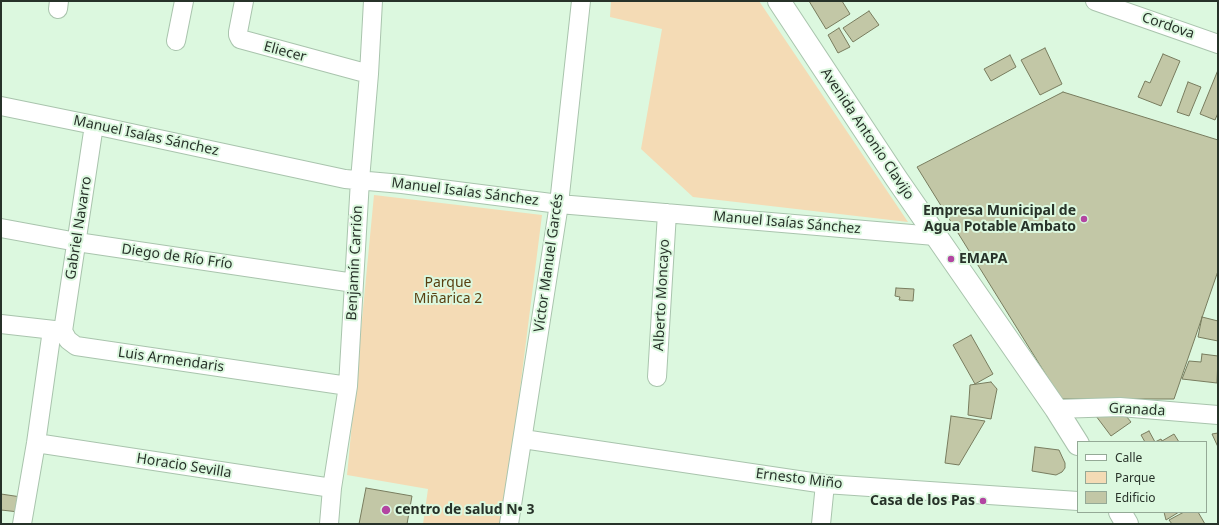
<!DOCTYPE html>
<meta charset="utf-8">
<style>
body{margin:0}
#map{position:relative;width:1219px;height:525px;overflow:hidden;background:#dcf8df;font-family:"Noto Sans",sans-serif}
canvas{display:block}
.frame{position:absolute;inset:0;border:2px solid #273229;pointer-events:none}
.legend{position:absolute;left:1077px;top:441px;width:130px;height:72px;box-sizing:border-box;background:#dcf8df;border:1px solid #94a996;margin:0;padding:5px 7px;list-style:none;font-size:12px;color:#273229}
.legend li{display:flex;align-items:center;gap:8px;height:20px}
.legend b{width:20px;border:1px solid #94a996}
</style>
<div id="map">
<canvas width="1219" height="525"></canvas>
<div class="frame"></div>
<ul class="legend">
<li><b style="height:5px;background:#fff"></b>Calle</li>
<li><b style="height:11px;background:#f4dbb5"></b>Parque</li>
<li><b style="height:11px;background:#c2c7a6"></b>Edificio</li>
</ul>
</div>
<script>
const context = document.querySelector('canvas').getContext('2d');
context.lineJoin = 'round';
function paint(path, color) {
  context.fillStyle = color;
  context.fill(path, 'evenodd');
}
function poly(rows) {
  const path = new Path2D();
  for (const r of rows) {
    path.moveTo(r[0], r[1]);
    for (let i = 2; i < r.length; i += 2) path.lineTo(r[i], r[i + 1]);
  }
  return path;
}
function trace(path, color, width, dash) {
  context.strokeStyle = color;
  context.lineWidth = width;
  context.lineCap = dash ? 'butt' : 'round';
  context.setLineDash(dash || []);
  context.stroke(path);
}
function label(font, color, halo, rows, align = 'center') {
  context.font = font + ' "Noto Sans",sans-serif';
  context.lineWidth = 4;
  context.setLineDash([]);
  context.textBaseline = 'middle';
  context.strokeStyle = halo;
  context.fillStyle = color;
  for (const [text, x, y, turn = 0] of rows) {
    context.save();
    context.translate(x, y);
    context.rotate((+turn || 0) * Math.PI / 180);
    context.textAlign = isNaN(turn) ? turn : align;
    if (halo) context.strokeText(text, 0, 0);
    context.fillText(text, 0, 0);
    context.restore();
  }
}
const green = poly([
 [611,1,759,1,908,222,693,197,641,149,662,29,610,17],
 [374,195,542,215,503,524,423,524,428,489,347,475]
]);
const building = poly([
 [809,1,842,1,850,14,826,29,809,1],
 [869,11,879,25,853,42,843,28,869,11],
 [839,28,850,47,838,53,828,35,839,28],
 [1045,48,1062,84,1040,95,1021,60,1045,48],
 [1163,54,1180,61,1161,106,1138,97,1145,81,1150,83,1163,54],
 [1010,55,1016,67,991,81,984,69,1010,55],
 [1218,70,1218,113,1215,120,1200,114,1218,70],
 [1188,82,1201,87,1189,116,1177,112,1188,82],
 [1063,92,1218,140,1218,271,1174,399,1061,399,917,167,1063,92],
 [896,288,914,289,913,301,899,300,900,297,895,296,896,288],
 [1202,317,1218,321,1218,341,1198,337,1202,317],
 [971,335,993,374,975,384,953,345,971,335],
 [1202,354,1218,356,1217,383,1182,379,1189,361,1201,362,1202,354],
 [991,382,997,389,991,419,968,415,970,385,991,382],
 [1122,411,1131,422,1111,436,1093,412,1122,411],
 [951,416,985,421,959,465,945,463,951,416],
 [1149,431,1155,442,1161,439,1162,441,1174,434,1179,442,1145,442,1141,435,1149,431],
 [1218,433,1218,447,1212,434,1218,433],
 [1035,447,1059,450,1065,463,1065,468,1062,472,1056,475,1032,471,1035,447],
 [366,488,412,496,407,524,359,524,366,488],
 [1,494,21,497,19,512,1,510,1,494],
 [1164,512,1179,512,1166,520,1164,512],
 [1184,512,1198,512,1205,524,1172,524,1169,520,1184,512]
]);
const street = poly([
 [244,1,238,32,238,35,240,39,369,74],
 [1095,1,1218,44],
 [58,9,59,1],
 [176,41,184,1],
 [1,106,94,125,345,179,402,184,559,204,935,236],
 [1,228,77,242,354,283],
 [1,324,63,331,68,340,76,346,348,386],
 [63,331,94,125],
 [657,377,667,213],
 [1056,409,1120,407,1218,415],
 [523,439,825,484,1078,501],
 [36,443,332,488],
 [22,524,36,443,52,330],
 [329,524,332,488,348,386,360,180,369,74,373,1],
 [509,524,559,204,581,1],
 [821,524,825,484]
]);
const secondary = poly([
 [779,1,896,178,1056,409,1078,444],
 [1120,512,1127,524]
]);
const markers = [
 [1084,219,4,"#b345a2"],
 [951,259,4,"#b345a2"],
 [983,501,4,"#b345a2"],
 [386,510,5,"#b345a2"]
];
const streetNames = [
 ["Cordova",1168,26,19],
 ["Eliecer",285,52,15],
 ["Avenida Antonio Clavijo",867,134,56],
 ["Manuel Isaías Sánchez",146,136,12],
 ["Manuel Isaías Sánchez",465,192,7],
 ["Manuel Isaías Sánchez",787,223,5],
 ["Gabriel Navarro",79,228,-81],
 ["Diego de Río Frío",177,257,8],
 ["Benjamín Carrión",355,263,-87],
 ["Víctor Manuel Garcés",549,263,-82],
 ["Alberto Moncayo",662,295,-87],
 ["Luis Armendaris",171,360,8],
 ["Granada",1137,410,3],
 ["Horacio Sevilla",184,466,9],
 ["Ernesto Miño",799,479,7]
];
const poiNames = [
 ["Empresa Municipal de",1076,211],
 ["Agua Potable Ambato",1076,227],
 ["EMAPA",959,259,"left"],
 ["Casa de los Pas",975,501],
 ["centro de salud N• 3",395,510,"left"]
];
const parkNames = [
 ["Parque",448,283],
 ["Miñarica 2",448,299]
];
paint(green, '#f4dbb5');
paint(building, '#c2c7a6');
trace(building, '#787c5e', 1);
trace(street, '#a9c4ad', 20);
trace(secondary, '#a9c4ad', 24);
trace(street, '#fff', 18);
trace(secondary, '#fff', 22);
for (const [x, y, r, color] of markers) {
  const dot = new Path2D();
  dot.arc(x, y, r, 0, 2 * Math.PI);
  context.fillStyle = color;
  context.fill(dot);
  trace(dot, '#dcf8df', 1.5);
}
label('14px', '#273229', '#dcf8df', streetNames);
label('bold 14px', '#273229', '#dcf8df', poiNames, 'right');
label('14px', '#583f10', '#dcf8df', parkNames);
</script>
